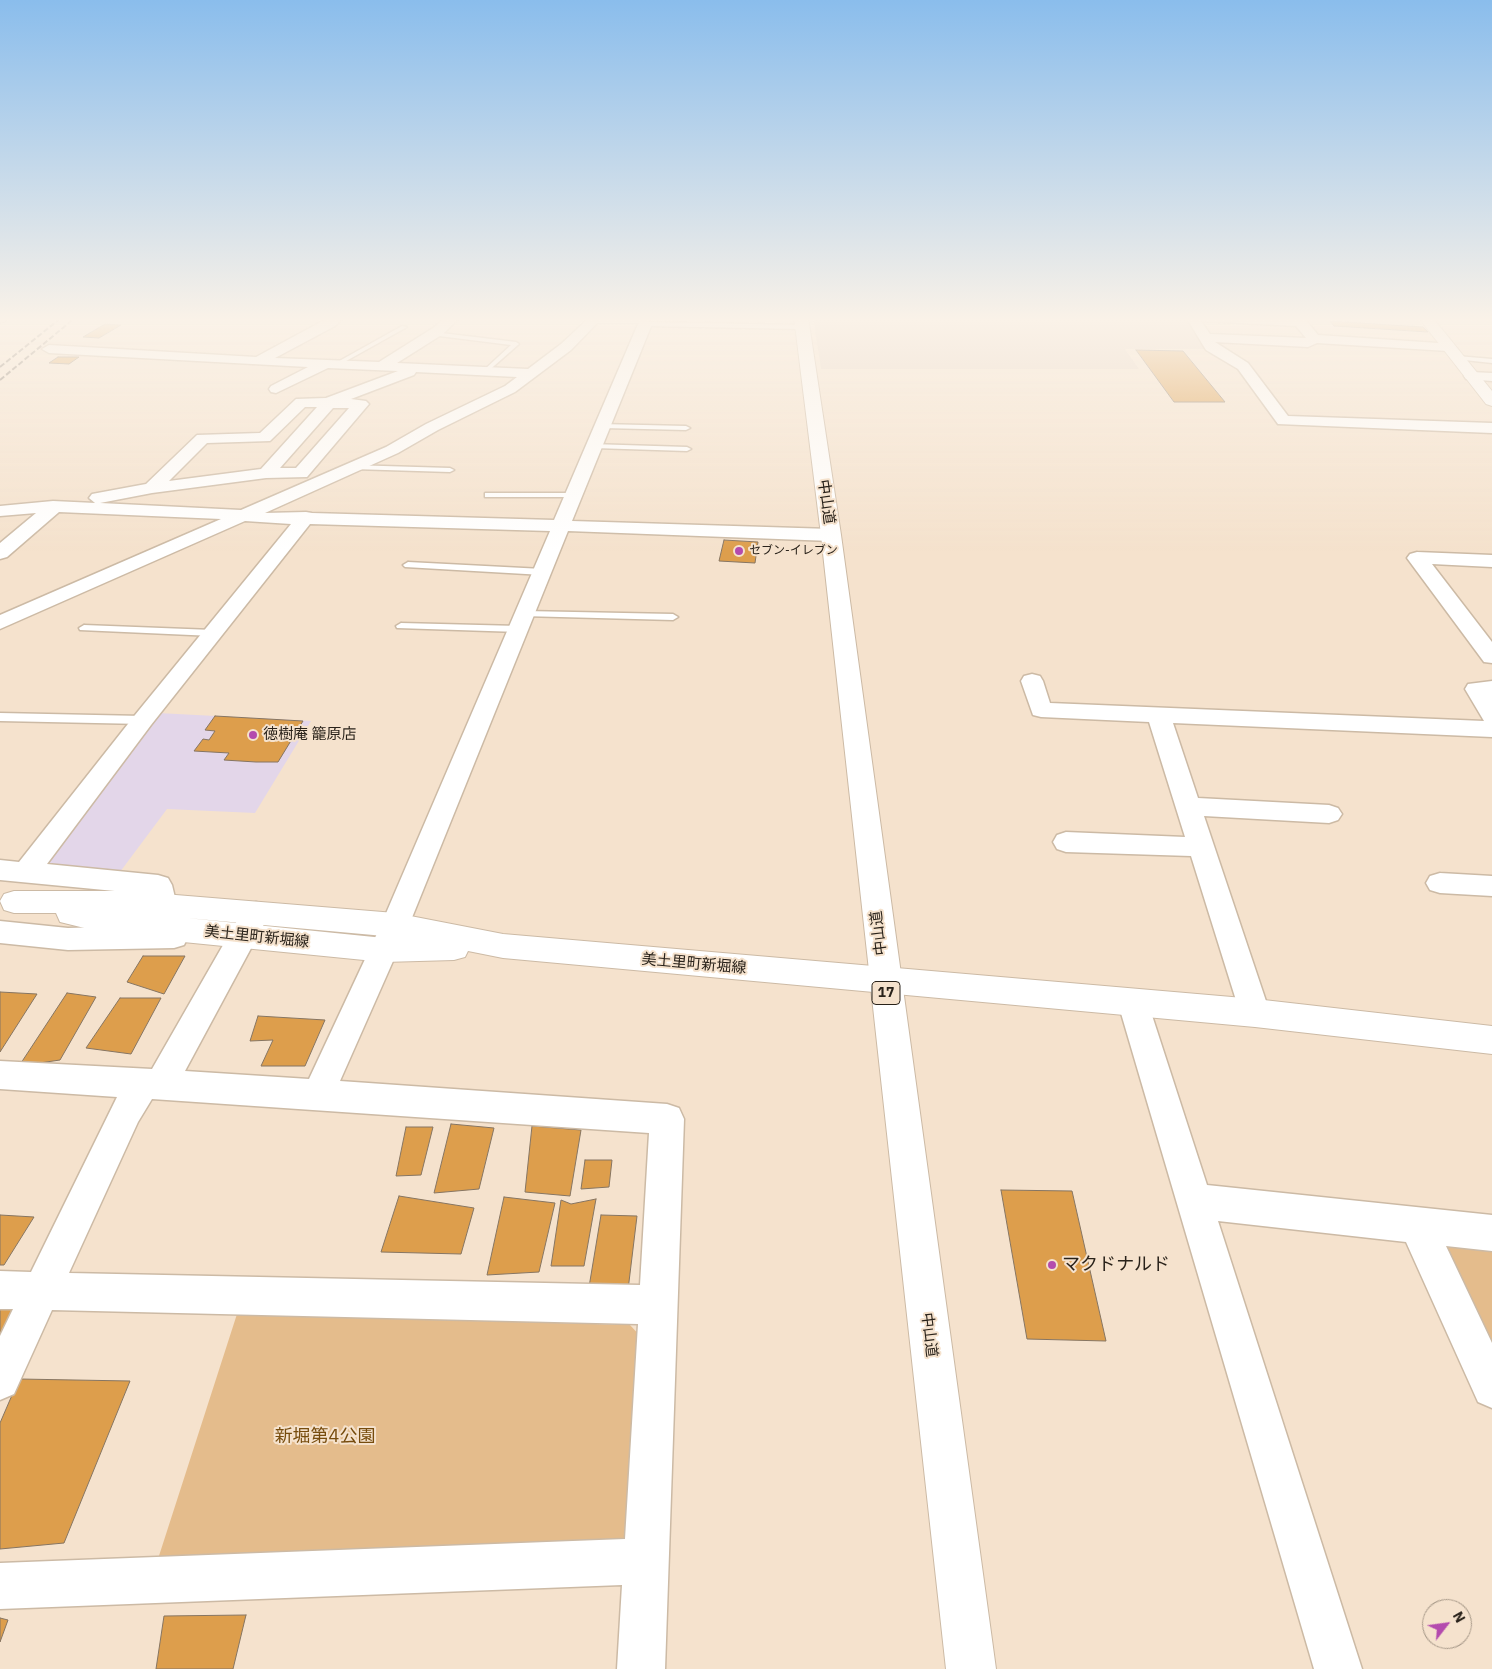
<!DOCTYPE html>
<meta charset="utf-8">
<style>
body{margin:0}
#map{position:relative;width:1492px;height:1669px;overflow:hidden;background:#f5e2cd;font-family:"IBM Plex Sans",sans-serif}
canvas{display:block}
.north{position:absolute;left:1422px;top:1599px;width:50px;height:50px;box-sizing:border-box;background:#f5e2cd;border:1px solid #a39585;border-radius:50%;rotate:60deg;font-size:14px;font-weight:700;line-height:20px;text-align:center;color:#29221a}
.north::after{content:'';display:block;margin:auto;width:18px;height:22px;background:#b44bae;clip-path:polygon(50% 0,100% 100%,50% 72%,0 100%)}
</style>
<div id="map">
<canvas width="1492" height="1669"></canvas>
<div class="north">N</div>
</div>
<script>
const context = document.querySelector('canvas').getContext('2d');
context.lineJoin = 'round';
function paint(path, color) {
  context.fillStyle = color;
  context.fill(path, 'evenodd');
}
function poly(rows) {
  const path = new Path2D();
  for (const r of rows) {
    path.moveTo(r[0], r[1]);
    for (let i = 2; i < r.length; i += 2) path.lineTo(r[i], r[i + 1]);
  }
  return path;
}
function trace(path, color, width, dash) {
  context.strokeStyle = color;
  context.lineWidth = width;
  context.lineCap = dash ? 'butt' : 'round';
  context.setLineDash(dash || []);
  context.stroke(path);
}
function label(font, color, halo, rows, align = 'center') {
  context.font = font + ' "IBM Plex Sans","Noto Sans JP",sans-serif';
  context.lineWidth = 4;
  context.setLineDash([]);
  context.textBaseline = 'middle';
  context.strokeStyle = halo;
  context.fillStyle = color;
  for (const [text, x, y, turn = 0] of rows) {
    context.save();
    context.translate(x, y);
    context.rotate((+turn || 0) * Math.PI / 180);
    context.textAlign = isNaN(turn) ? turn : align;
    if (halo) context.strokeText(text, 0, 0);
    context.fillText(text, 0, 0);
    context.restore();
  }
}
const commercial = poly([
 [158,713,311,721,255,813,167,809,120,872,40,864]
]);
const industrial = poly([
 [813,317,1187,317,1206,349,1125,349,1139,369,821,369]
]);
const green = poly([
 [1452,1243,1492,1248,1492,1351,1446,1251],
 [237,1314,630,1325,643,1339,630,1533,614,1551,157,1562]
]);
const building = poly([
 [1330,321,1423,327,1428,332,1334,326,1330,321],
 [105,324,121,325,99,338,83,337,105,324],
 [1136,350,1183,351,1225,402,1174,402,1136,350],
 [58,357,79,357,69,364,49,363,58,357],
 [724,540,758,542,755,563,719,561,724,540],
 [215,716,303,721,278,762,256,762,224,760,229,753,194,751,203,739,209,740,215,731,205,730,215,716],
 [143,956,185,956,164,994,127,982,143,956],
 [0,992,37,994,0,1052,0,992],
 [67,993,96,997,60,1060,19,1066,67,993],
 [120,998,161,998,131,1054,86,1048,120,998],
 [258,1016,325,1020,305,1066,261,1066,273,1040,250,1041,258,1016],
 [451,1124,494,1128,479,1189,434,1193,451,1124],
 [532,1126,581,1130,570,1196,525,1192,532,1126],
 [406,1127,433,1127,421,1175,396,1176,406,1127],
 [585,1160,612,1160,609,1187,581,1189,585,1160],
 [1001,1190,1072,1191,1106,1341,1027,1339,1001,1190],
 [399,1196,474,1208,461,1254,381,1252,399,1196],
 [504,1197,555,1203,539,1272,487,1275,504,1197],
 [596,1199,584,1266,551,1266,561,1200,571,1204,596,1199],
 [0,1215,34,1217,4,1265,0,1265,0,1215],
 [601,1215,637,1216,628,1290,589,1287,601,1215],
 [0,1307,18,1307,0,1345,0,1307],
 [19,1379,130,1381,64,1543,0,1549,0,1423,19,1379],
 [246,1615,233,1669,156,1669,164,1616,246,1615],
 [0,1618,8,1620,0,1642,0,1618]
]);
const lane = poly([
 [645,317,651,317,649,322,802,325,805,327,802,329,645,326,642,323,593,323,590,321,593,319,644,319,645,317],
 [402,326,407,327,339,365,334,364,402,326],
 [433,332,516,342,519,344,486,373,484,372,484,370,511,345,431,335,430,334,433,332],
 [1457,356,1492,359,1492,363,1455,359,1455,357,1457,356],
 [600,424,686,426,690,428,686,430,603,428,599,426,600,424],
 [591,444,687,447,691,449,687,451,594,448,591,448,591,444],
 [350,465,450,468,454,470,450,472,353,469,350,469,350,465],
 [485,493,573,493,577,495,573,497,485,497,485,493],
 [408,562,543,569,548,572,543,575,405,567,403,565,408,562],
 [525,611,673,614,678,617,673,620,522,616,520,614,525,611],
 [401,623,519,626,524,629,519,632,397,628,396,626,401,623],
 [84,625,213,630,218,633,213,636,80,630,79,628,84,625],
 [0,713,143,716,149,720,143,724,0,721,0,713]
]);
const street = poly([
 [0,317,7,317,5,321,0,322,0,317],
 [330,317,344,317,335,326,275,358,379,362,433,328,446,317,460,317,443,334,397,363,528,369,561,344,590,317,603,317,571,350,515,392,438,430,398,453,265,513,306,512,312,513,554,520,638,324,645,320,652,324,572,521,831,529,838,531,840,535,838,539,831,541,568,531,409,925,340,1081,667,1104,679,1108,684,1119,665,1669,617,1669,622,1585,0,1609,0,1563,625,1539,638,1324,52,1310,14,1394,0,1400,0,1336,13,1309,0,1309,0,1271,31,1272,117,1097,0,1089,0,1061,152,1069,246,905,256,902,266,905,270,913,185,1071,309,1079,381,925,550,531,310,524,151,725,47,864,158,875,168,878,172,885,177,906,164,926,174,926,184,929,188,937,184,945,174,948,68,950,0,943,0,921,68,928,135,926,139,917,149,904,146,894,0,880,0,860,19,862,135,715,291,524,245,521,0,629,0,615,221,519,59,512,7,557,0,559,0,543,36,513,0,516,0,506,53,501,95,503,89,498,92,494,146,484,197,435,260,433,296,399,326,398,398,371,328,368,276,393,271,392,269,389,271,386,308,367,49,353,42,349,49,345,256,357,330,317],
 [416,372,517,377,505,386,426,424,386,447,241,510,100,503,152,493,266,478,307,477,369,404,366,401,351,399,414,375,416,372],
 [305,407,317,407,261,469,169,481,207,443,270,441,305,407],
 [333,408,349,408,296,468,280,468,333,408],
 [152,1099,649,1133,640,1285,69,1273,138,1122,152,1099],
 [1186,317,1300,318,1305,319,1318,335,1453,344,1455,347,1448,351,1317,343,1308,347,1215,342,1248,363,1288,416,1492,423,1492,433,1278,424,1238,369,1206,350,1186,317],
 [1201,321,1296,326,1306,338,1210,334,1201,321],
 [1471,372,1492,373,1492,381,1466,379,1464,376,1466,373,1471,372],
 [1417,552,1492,555,1492,567,1432,564,1492,642,1492,663,1484,662,1407,558,1410,554,1417,552],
 [1032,674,1040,676,1043,681,1050,703,1484,721,1465,689,1468,684,1492,681,1492,737,1173,723,1198,798,1329,805,1338,808,1342,814,1338,820,1329,823,1204,816,1270,1013,1266,1022,1255,1026,1244,1022,1240,1013,1191,856,1066,852,1057,849,1053,842,1057,835,1066,832,1185,837,1149,722,1041,717,1033,715,1021,681,1024,676,1032,674],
 [1440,873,1492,876,1492,896,1440,893,1430,890,1426,883,1430,876,1440,873],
 [1133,990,1144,994,1148,1003,1207,1185,1492,1215,1492,1251,1446,1246,1492,1343,1492,1408,1478,1402,1406,1242,1218,1221,1362,1669,1314,1669,1118,1003,1122,994,1133,990]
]);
const secondary = poly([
 [1418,317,1432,317,1492,391,1492,406,1486,404,1418,317],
 [14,891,127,891,395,913,503,934,1255,999,1492,1026,1492,1054,1255,1027,503,958,468,951,465,957,454,960,384,962,113,935,60,922,56,913,14,913,4,910,0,901,4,894,14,891],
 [187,918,395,937,398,937,384,938,187,918]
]);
const highway = poly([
 [794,317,808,317,841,535,996,1669,946,1669,821,535,794,317]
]);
const rail = poly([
 [0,367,62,317],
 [0,380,76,317]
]);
const markers = [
 [739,551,5,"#b44bae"],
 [253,735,5,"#b44bae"],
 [1052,1265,5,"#b44bae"]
];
const farPoinames = [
 ["セブン-イレブン",749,551]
];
const shields = [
 [886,993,28]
];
const shieldNames = [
 ["17",886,993]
];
const streetNames = [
 ["中山道",826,502,82],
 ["中山道",879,933,-97],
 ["美土里町新堀線",257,937,6],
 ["美土里町新堀線",694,964,5],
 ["中山道",929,1335,83]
];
const poiNames = [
 ["徳樹庵 籠原店",263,735]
];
const nearPoinames = [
 ["マクドナルド",1062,1265]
];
const nearParknames = [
 ["新堀第4公園",325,1437]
];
paint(commercial, '#e3d6e9');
paint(industrial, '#e6d4c4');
paint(green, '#e4bc8c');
paint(building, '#dd9e4c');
trace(building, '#867562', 1);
trace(lane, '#ccbaa5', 3);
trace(street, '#ccbaa5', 3);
trace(secondary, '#ccbaa5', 2);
trace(highway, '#ccbaa5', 2);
paint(lane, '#fff');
paint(street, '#fff');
paint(secondary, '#fff');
paint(highway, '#fff');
trace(rail, '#786c5f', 2, [5.5, 2.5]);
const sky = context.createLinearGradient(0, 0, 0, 551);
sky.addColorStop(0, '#8abdec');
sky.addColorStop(0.58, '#faf2e8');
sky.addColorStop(1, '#faf2e800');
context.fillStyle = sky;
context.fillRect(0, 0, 1492, 551);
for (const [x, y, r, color] of markers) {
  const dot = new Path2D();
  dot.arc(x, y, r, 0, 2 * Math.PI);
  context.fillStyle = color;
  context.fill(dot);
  trace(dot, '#f5e2cd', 2);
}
label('12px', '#29221a', '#f5e2cd', farPoinames, 'left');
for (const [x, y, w] of shields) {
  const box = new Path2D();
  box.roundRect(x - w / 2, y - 11.5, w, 23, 4);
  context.fillStyle = '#f5e2cd';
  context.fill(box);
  trace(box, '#29221a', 1);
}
label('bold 14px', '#29221a', null, shieldNames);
label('15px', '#29221a', '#f5e2cd', streetNames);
label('15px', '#29221a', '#f5e2cd', poiNames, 'left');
label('18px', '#29221a', '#f5e2cd', nearPoinames, 'left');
label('18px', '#774c0d', '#f5e2cd', nearParknames);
</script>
